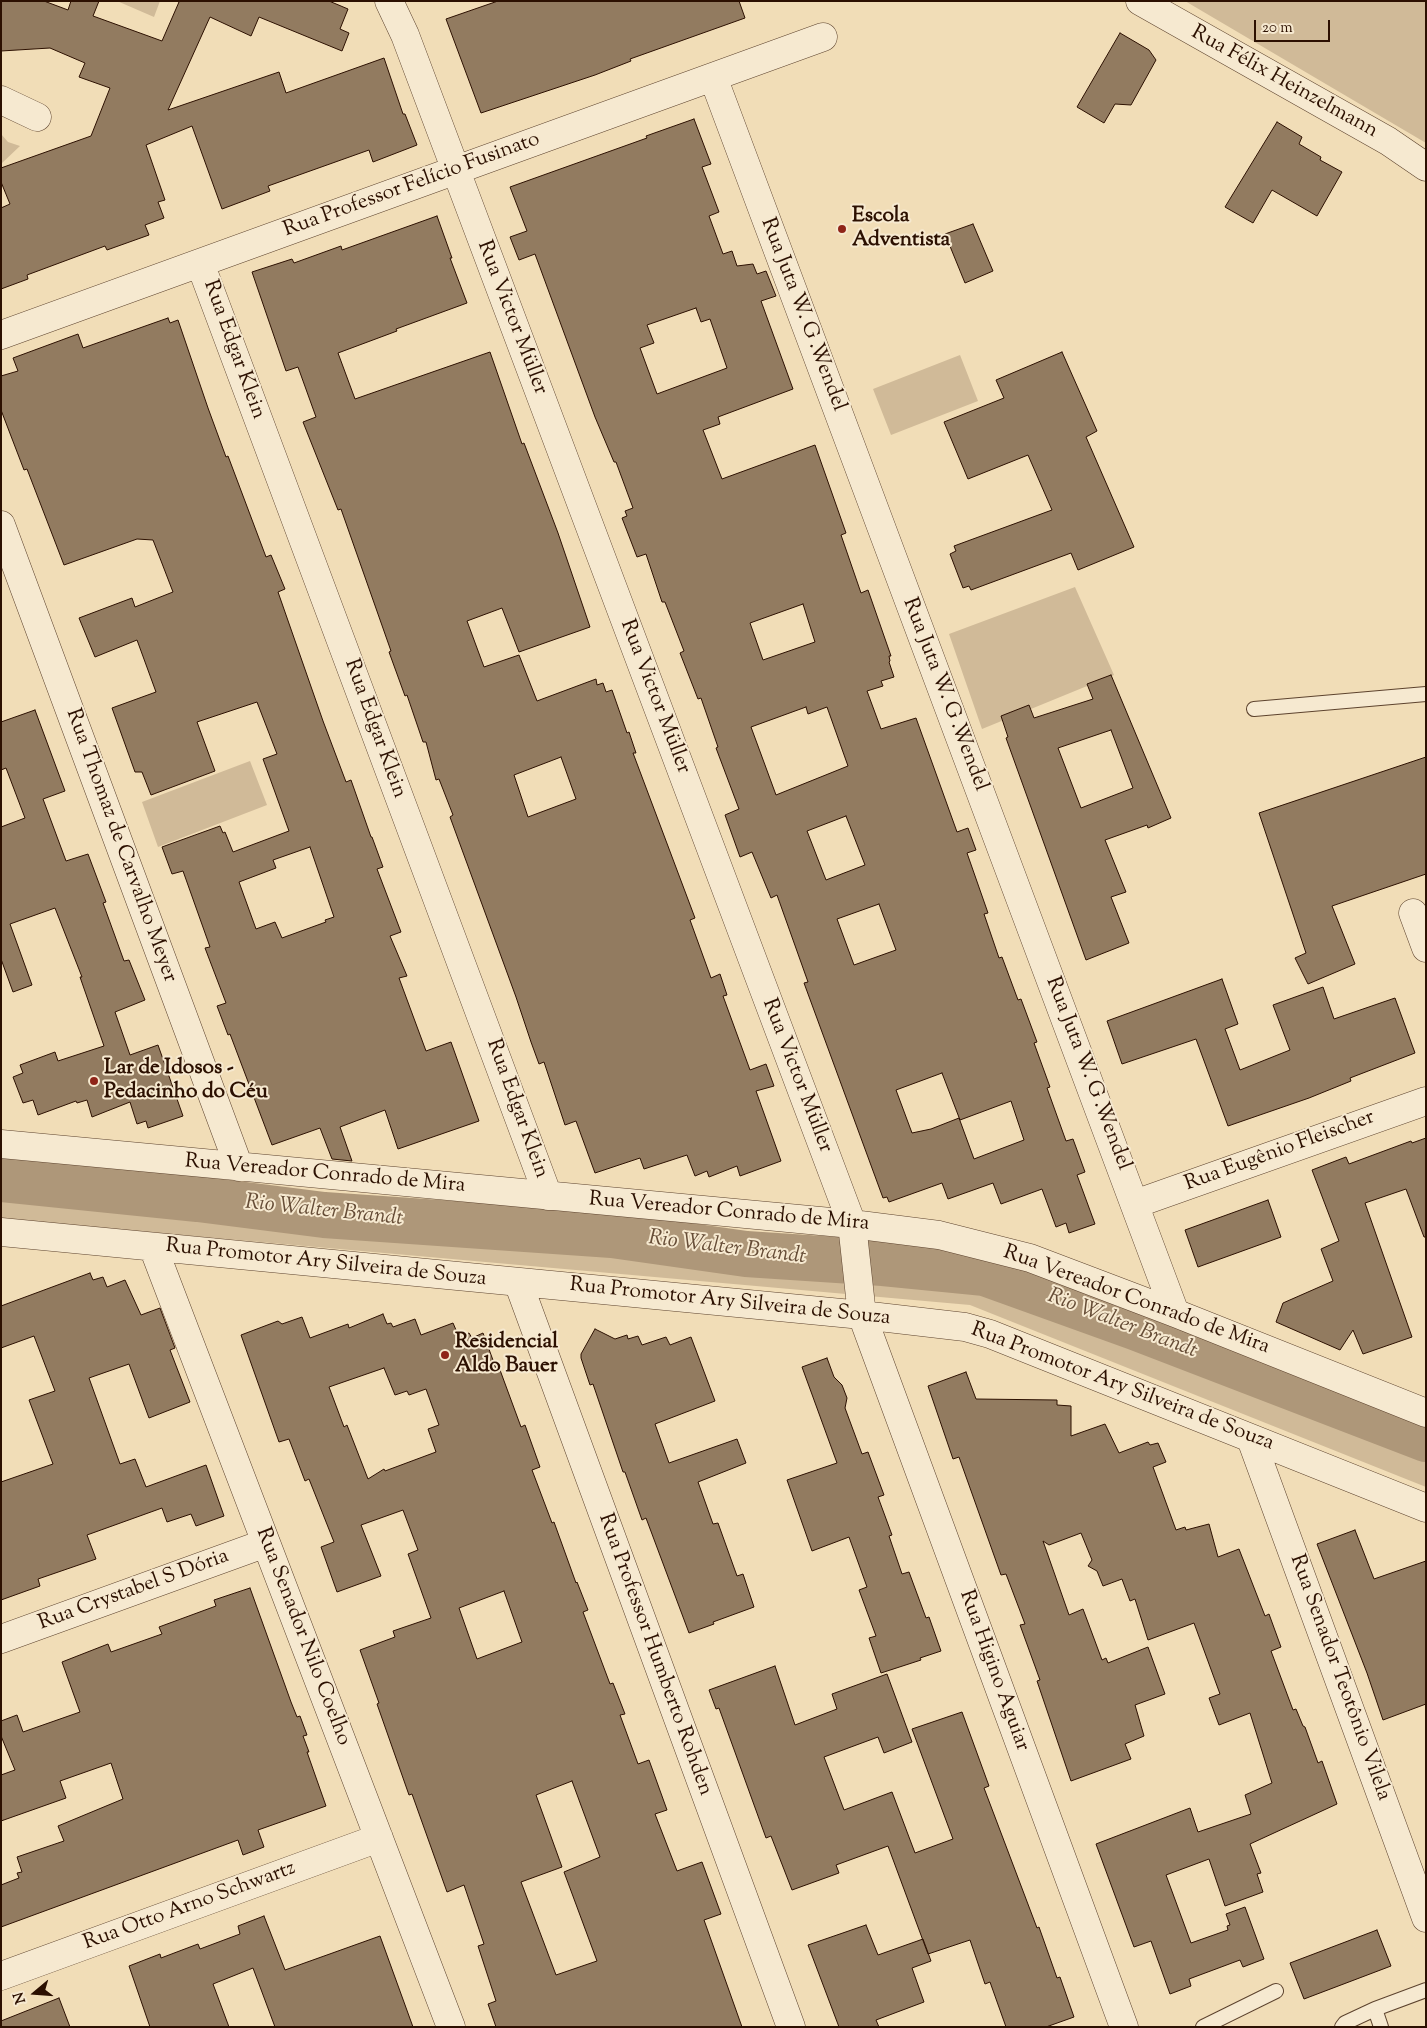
<!DOCTYPE html>
<meta charset="utf-8">
<style>
body{margin:0}
#map{position:relative;width:1427px;height:2028px;overflow:hidden;background:#f1ddb7;font-family:"Sorts Mill Goudy",serif}
canvas{display:block}
.frame{position:absolute;inset:0;border:2px solid #2c1001;pointer-events:none}
.north{position:absolute;left:10px;top:1968px;width:50px;height:50px;-webkit-text-stroke:4px #f6e9d0;paint-order:stroke;rotate:252deg;font-size:14px;font-weight:700;line-height:20px;text-align:center;color:#2c1001}
.north::after{content:'';display:block;margin:auto;width:18px;height:22px;background:#2c1001;clip-path:polygon(50% 0,100% 100%,50% 72%,0 100%)}
.scale{position:absolute;left:1254px;top:20px;width:76px;height:22px;box-sizing:border-box;border:2px solid #2c1001;border-top:0;padding-left:6px;font-size:15px;line-height:18px;white-space:nowrap;color:#2c1001;-webkit-text-stroke:4px #f6e9d0;paint-order:stroke}
</style>
<div id="map">
<canvas width="1427" height="2028"></canvas>
<div class="frame"></div>
<div class="north">N</div>
<div class="scale">20 m</div>
</div>
<script>
const context = document.querySelector('canvas').getContext('2d');
context.lineJoin = 'round';
function paint(path, color) {
  context.fillStyle = color;
  context.fill(path, 'evenodd');
}
function poly(rows) {
  const path = new Path2D();
  for (const r of rows) {
    path.moveTo(r[0], r[1]);
    for (let i = 2; i < r.length; i += 2) path.lineTo(r[i], r[i + 1]);
  }
  return path;
}
function trace(path, color, width, dash) {
  context.strokeStyle = color;
  context.lineWidth = width;
  context.lineCap = dash ? 'butt' : 'round';
  context.setLineDash(dash || []);
  context.stroke(path);
}
function label(font, color, halo, rows, align = 'center') {
  context.font = font + ' "Sorts Mill Goudy",serif';
  context.lineWidth = 4;
  context.setLineDash([]);
  context.textBaseline = 'middle';
  context.strokeStyle = halo;
  context.fillStyle = color;
  for (const [text, x, y, turn = 0] of rows) {
    context.save();
    context.translate(x, y);
    context.rotate((+turn || 0) * Math.PI / 180);
    context.textAlign = isNaN(turn) ? turn : align;
    if (halo) context.strokeText(text, 0, 0);
    context.fillText(text, 0, 0);
    context.restore();
  }
}
const green = poly([
 [117,1,160,1,154,17],
 [1185,1,1426,1,1426,143,1353,100],
 [1,134,8,142,20,146,1,164],
 [960,355,978,401,891,435,873,389],
 [1075,587,1114,675,982,729,949,634],
 [250,761,267,805,158,847,142,802],
 [1,1166,1008,1270,1426,1433,1426,1487,970,1305,1,1219]
]);
const river = poly([
 [1,1179,198,1199,324,1215,612,1235,746,1254,883,1263,985,1273,1135,1327,1426,1439]
]);
const building = poly([
 [1,1,44,1,68,10,71,1,99,1,93,16,162,41,179,2,177,1,329,1,348,9,340,29,349,33,342,51,259,17,251,36,210,17,168,110,279,72,286,93,384,58,403,114,405,114,417,145,373,162,369,150,268,186,270,191,222,209,192,126,146,145,165,200,158,202,164,218,145,225,149,235,107,250,105,246,27,275,28,279,1,289,1,208,10,204,1,182,1,168,91,136,110,88,79,77,85,63,50,48,1,51,1,1],
 [498,1,739,1,745,18,630,59,631,61,595,75,481,113,446,19,498,1],
 [1120,33,1149,50,1156,60,1131,105,1115,104,1104,123,1077,107,1120,33],
 [694,119,711,164,702,167,719,212,709,216,723,254,732,251,737,266,753,264,757,274,766,271,776,296,761,301,793,389,718,417,720,424,703,430,722,479,815,445,846,533,841,535,861,593,868,590,891,656,889,656,890,661,889,662,894,677,881,681,883,686,867,691,881,729,916,718,957,832,968,828,976,850,967,853,988,913,984,914,999,958,1002,957,1018,1000,1021,999,1037,1042,1034,1043,1050,1087,1047,1088,1066,1141,1073,1139,1085,1172,1077,1175,1095,1224,1069,1233,1066,1223,1056,1227,1042,1189,1001,1204,993,1183,948,1199,942,1183,889,1202,887,1197,883,1198,804,983,808,982,777,895,771,898,752,852,740,857,725,815,739,809,716,748,718,747,701,698,698,699,680,653,684,651,665,602,662,602,646,554,637,557,622,518,627,516,625,511,633,508,616,462,614,462,595,417,535,254,519,260,510,237,527,231,510,187,647,138,646,136,694,119],
 [696,308,701,322,710,319,727,368,657,394,640,348,654,343,647,325,696,308],
 [803,604,815,642,763,660,750,623,803,604],
 [806,707,808,714,827,707,848,766,776,795,751,727,806,707],
 [846,816,865,865,826,880,807,831,846,816],
 [879,904,896,950,854,965,837,919,879,904],
 [942,1073,960,1120,1011,1101,1024,1140,974,1159,959,1118,931,1129,912,1133,896,1090,942,1073],
 [1277,122,1302,137,1299,144,1321,157,1320,160,1342,172,1317,216,1272,190,1253,223,1225,207,1277,122],
 [437,216,452,258,450,258,467,303,396,329,397,331,338,353,355,399,490,352,522,444,524,443,558,533,590,627,519,652,502,608,467,621,484,667,519,655,537,701,596,679,597,685,603,683,606,692,612,690,627,733,629,732,636,753,633,753,695,918,690,920,711,978,720,974,727,995,723,996,750,1070,766,1064,774,1086,756,1091,781,1161,740,1176,737,1166,709,1177,707,1171,695,1176,687,1155,644,1169,640,1158,595,1173,576,1121,565,1125,544,1062,539,1064,531,1042,516,997,450,817,453,815,439,779,436,780,426,742,423,742,407,695,405,696,389,652,391,651,341,509,338,510,303,422,316,417,298,367,286,371,252,272,292,259,294,263,341,246,342,250,437,216],
 [561,757,576,799,528,817,514,775,561,757],
 [973,224,993,271,965,283,945,234,973,224],
 [168,318,170,323,178,320,208,408,226,457,228,456,266,557,271,555,285,589,278,592,323,721,346,782,351,780,371,837,372,837,383,867,377,869,401,932,390,936,407,976,399,978,426,1051,451,1042,479,1121,398,1149,385,1110,340,1127,352,1161,332,1159,320,1128,272,1145,230,1034,228,1035,217,1006,226,1003,205,948,210,947,183,871,172,874,162,847,220,826,223,833,225,832,233,852,289,831,263,759,277,754,257,702,197,722,215,771,151,795,142,772,135,772,112,708,156,692,137,640,95,657,79,618,132,598,135,607,173,592,153,540,137,539,64,565,27,469,24,470,1,410,1,376,18,371,13,358,78,334,83,348,168,318],
 [310,847,334,917,325,920,326,922,282,938,275,922,256,929,239,882,276,868,273,860,310,847],
 [1062,352,1097,431,1086,437,1134,547,1078,570,1071,553,971,590,969,586,963,588,950,554,956,551,954,546,1052,510,1028,455,968,479,944,422,1004,398,996,380,1062,352],
 [1111,675,1171,818,1148,828,1147,825,1105,840,1126,892,1111,897,1129,943,1086,960,1006,738,1008,737,1001,716,1029,705,1034,718,1093,699,1087,684,1111,675],
 [1111,730,1133,788,1081,808,1058,748,1111,730],
 [35,710,65,791,43,799,66,861,88,854,106,902,103,903,124,961,129,960,145,1000,115,1012,130,1055,158,1045,183,1116,148,1128,146,1121,137,1124,130,1102,92,1117,87,1100,77,1103,76,1101,38,1115,33,1100,23,1103,13,1077,23,1073,20,1065,55,1052,58,1061,104,1046,80,977,82,977,55,908,10,924,32,985,13,992,1,959,1,827,25,818,6,768,1,770,1,722,35,710],
 [1426,757,1426,874,1332,906,1355,964,1308,984,1295,958,1306,953,1259,813,1426,757],
 [1222,979,1238,1024,1225,1029,1240,1070,1290,1050,1273,1005,1323,987,1334,1019,1395,998,1415,1053,1350,1078,1351,1081,1309,1098,1228,1126,1196,1039,1122,1064,1107,1021,1222,979],
 [1426,1138,1426,1237,1424,1237,1406,1189,1365,1203,1412,1337,1363,1354,1353,1330,1340,1350,1276,1322,1283,1303,1333,1281,1321,1249,1339,1241,1312,1170,1346,1157,1349,1164,1411,1141,1412,1143,1426,1138],
 [1268,1200,1281,1237,1198,1267,1185,1230,1268,1200],
 [90,1273,93,1280,103,1277,107,1287,125,1280,141,1315,160,1308,175,1348,170,1350,190,1402,149,1418,129,1364,89,1378,120,1464,135,1459,146,1487,206,1465,224,1516,196,1526,191,1514,167,1522,162,1508,87,1535,96,1559,38,1579,40,1586,1,1600,1,1482,53,1464,29,1400,55,1391,34,1336,1,1348,1,1306,90,1273],
 [383,1314,387,1324,391,1323,393,1327,415,1319,421,1335,453,1323,459,1337,469,1333,472,1338,483,1333,497,1371,500,1370,521,1427,525,1425,540,1467,532,1470,552,1523,554,1522,576,1583,577,1582,588,1610,583,1612,610,1684,613,1683,625,1714,620,1715,638,1764,649,1760,667,1810,655,1814,677,1871,702,1862,721,1914,704,1920,742,2027,496,2027,488,2004,496,2001,478,1946,484,1944,464,1885,447,1892,412,1794,409,1795,377,1704,379,1703,360,1650,395,1637,393,1631,431,1618,408,1554,418,1550,403,1510,361,1525,381,1576,337,1592,321,1547,334,1542,309,1479,305,1481,289,1439,279,1442,241,1335,278,1321,282,1324,302,1317,310,1338,348,1324,349,1328,383,1314],
 [384,1368,395,1395,407,1391,409,1395,426,1389,439,1425,428,1429,436,1452,385,1471,384,1469,368,1479,347,1425,344,1427,329,1387,384,1368],
 [504,1591,522,1642,477,1659,459,1608,504,1591],
 [572,1781,600,1857,564,1872,597,1961,556,1975,521,1882,562,1867,536,1795,572,1781],
 [595,1329,615,1339,627,1335,628,1339,638,1336,642,1345,666,1337,670,1345,691,1337,715,1401,655,1424,669,1463,737,1439,746,1463,698,1482,713,1524,718,1523,737,1576,743,1574,754,1607,713,1622,714,1624,689,1633,646,1518,642,1520,625,1472,623,1472,593,1384,590,1385,581,1358,581,1354,595,1329],
 [827,1358,834,1377,842,1385,847,1398,845,1408,862,1454,868,1452,884,1495,878,1497,892,1535,889,1536,902,1574,909,1572,926,1618,929,1617,941,1651,920,1658,921,1660,881,1673,869,1638,876,1636,859,1590,867,1587,849,1537,812,1551,787,1480,837,1463,802,1367,827,1358],
 [966,1372,976,1399,1057,1400,1057,1405,1071,1406,1071,1436,1105,1424,1119,1453,1148,1442,1150,1445,1158,1443,1166,1462,1153,1467,1176,1530,1185,1527,1186,1530,1209,1524,1218,1557,1239,1549,1265,1616,1269,1614,1281,1647,1271,1651,1293,1710,1296,1709,1303,1726,1305,1727,1318,1763,1322,1761,1337,1804,1250,1844,1261,1873,1257,1874,1263,1892,1225,1906,1209,1859,1166,1875,1191,1943,1228,1930,1227,1926,1230,1925,1226,1914,1245,1907,1264,1959,1243,1967,1240,1960,1189,1979,1191,1986,1170,1994,1151,1941,1134,1947,1096,1844,1190,1808,1198,1832,1251,1814,1245,1795,1272,1783,1250,1713,1219,1725,1209,1698,1220,1694,1194,1623,1148,1640,1135,1599,1130,1601,1122,1579,1103,1586,1097,1571,1088,1566,1092,1560,1081,1533,1049,1545,1043,1541,1069,1615,1083,1609,1102,1660,1106,1658,1108,1663,1148,1647,1165,1694,1135,1705,1144,1736,1125,1744,1131,1759,1071,1781,1037,1681,1040,1680,1020,1625,1025,1624,1006,1574,1001,1575,959,1457,953,1459,928,1386,966,1372],
 [1355,1530,1374,1579,1426,1561,1426,1704,1383,1720,1367,1673,1317,1544,1355,1530],
 [250,1588,291,1702,297,1717,300,1716,307,1735,303,1736,309,1752,307,1752,326,1806,258,1830,264,1847,243,1855,238,1840,1,1927,1,1885,19,1878,17,1873,22,1872,17,1857,64,1841,58,1826,123,1799,111,1763,60,1781,66,1798,1,1821,1,1775,15,1770,1,1736,1,1721,17,1715,23,1732,80,1712,62,1662,108,1644,111,1652,162,1634,159,1627,216,1606,214,1600,250,1588],
 [775,1666,795,1725,837,1709,832,1694,887,1674,912,1742,884,1753,878,1737,824,1757,844,1810,892,1792,915,1853,953,1839,912,1729,962,1712,989,1786,984,1788,1037,1928,1039,1927,1057,1978,1060,1977,1074,2017,1046,2027,1006,2027,990,1982,985,1984,970,1940,928,1954,888,1846,836,1865,839,1873,792,1890,771,1836,766,1838,719,1708,716,1709,709,1690,775,1666],
 [264,1916,285,1970,380,1936,413,2027,275,2027,253,1968,213,1984,229,2027,150,2027,129,1966,160,1954,161,1958,198,1944,200,1949,240,1934,238,1926,264,1916],
 [866,1925,878,1955,923,1939,931,1961,912,1968,924,2002,876,2020,879,2027,839,2027,808,1945,866,1925],
 [1377,1930,1391,1966,1304,1999,1290,1963,1377,1930],
 [59,1998,70,2027,1,2027,1,2021,59,1998]
]);
const lane = poly([
 [1254,709,1426,694],
 [1203,2027,1276,1991],
 [1342,2027,1345,2023,1375,2009],
 [1381,2027,1375,2009,1426,1990]
]);
const street = poly([
 [389,1,405,35,852,1224,862,1315,1124,2027],
 [1140,1,1388,141,1426,167],
 [713,77,1175,1313],
 [1,100,37,117],
 [200,263,548,1196],
 [1,335,823,37],
 [1,525,239,1167],
 [1413,913,1426,948],
 [1,1144,852,1224,939,1235,1030,1258,1175,1313,1426,1413],
 [1135,1204,1426,1101],
 [1,1232,862,1315,965,1327,990,1334,1426,1508],
 [153,1247,451,2027],
 [518,1282,791,2027],
 [1251,1439,1426,1918],
 [1,1639,266,1543],
 [1,1976,379,1838]
]);
const markers = [
 [842,229,5,"#8f2418"],
 [94,1081,5,"#8f2418"],
 [445,1355,5,"#8f2418"]
];
const streetNames = [
 ["Rua Félix Heinzelmann",1284,83,29],
 ["Rua Professor Felício Fusinato",412,186,-20],
 ["Rua Juta W. G .Wendel",802,315,69],
 ["Rua Victor Müller",511,318,69],
 ["Rua Edgar Klein",233,350,70],
 ["Rua Juta W. G .Wendel",944,695,69],
 ["Rua Victor Müller",654,697,69],
 ["Rua Edgar Klein",374,729,70],
 ["Rua Thomaz de Carvalho Meyer",120,846,70],
 ["Rua Juta W. G .Wendel",1087,1074,69],
 ["Rua Victor Müller",796,1076,69],
 ["Rua Edgar Klein",516,1109,70],
 ["Rua Eugênio Fleischer",1280,1152,-20],
 ["Rua Vereador Conrado de Mira",325,1175,5],
 ["Rua Vereador Conrado de Mira",729,1213,5],
 ["Rua Promotor Ary Silveira de Souza",326,1264,6],
 ["Rua Vereador Conrado de Mira",1136,1301,20],
 ["Rua Promotor Ary Silveira de Souza",730,1303,6],
 ["Rua Promotor Ary Silveira de Souza",1122,1388,21],
 ["Rua Crystabel S Dória",134,1591,-20],
 ["Rua Senador Nilo Coelho",302,1637,69],
 ["Rua Professor Humberto Rohden",654,1655,70],
 ["Rua Higino Aguiar",993,1671,70],
 ["Rua Senador Teotônio Vilela",1339,1678,70],
 ["Rua Otto Arno Schwartz",190,1907,-20]
];
const poiNames = [
 ["Escola",852,217],
 ["Adventista",852,241],
 ["Lar de Idosos -",104,1069],
 ["Pedacinho do Céu",104,1093],
 ["Residencial",455,1343],
 ["Aldo Bauer",455,1367]
];
const waterNames = [
 ["Rio Walter Brandt",324,1212,6],
 ["Rio Walter Brandt",727,1249,7],
 ["Rio Walter Brandt",1122,1325,21]
];
paint(green, '#d0ba98');
trace(river, '#ae9779', 46);
paint(building, '#927b60');
trace(building, '#2c1001', 1);
trace(lane, '#5d432e', 16);
trace(street, '#5d432e', 29);
trace(lane, '#f6e9d0', 14);
trace(street, '#f6e9d0', 28);
for (const [x, y, r, color] of markers) {
  const dot = new Path2D();
  dot.arc(x, y, r, 0, 2 * Math.PI);
  context.fillStyle = color;
  context.fill(dot);
  trace(dot, '#f6e9d0', 2);
}
label('21px', '#2c1001', '#f6e9d0', streetNames);
label('bold 21px', '#2c1001', '#f6e9d0', poiNames, 'left');
label('italic 22px', '#664d37', '#f6e9d0', waterNames);
</script>
